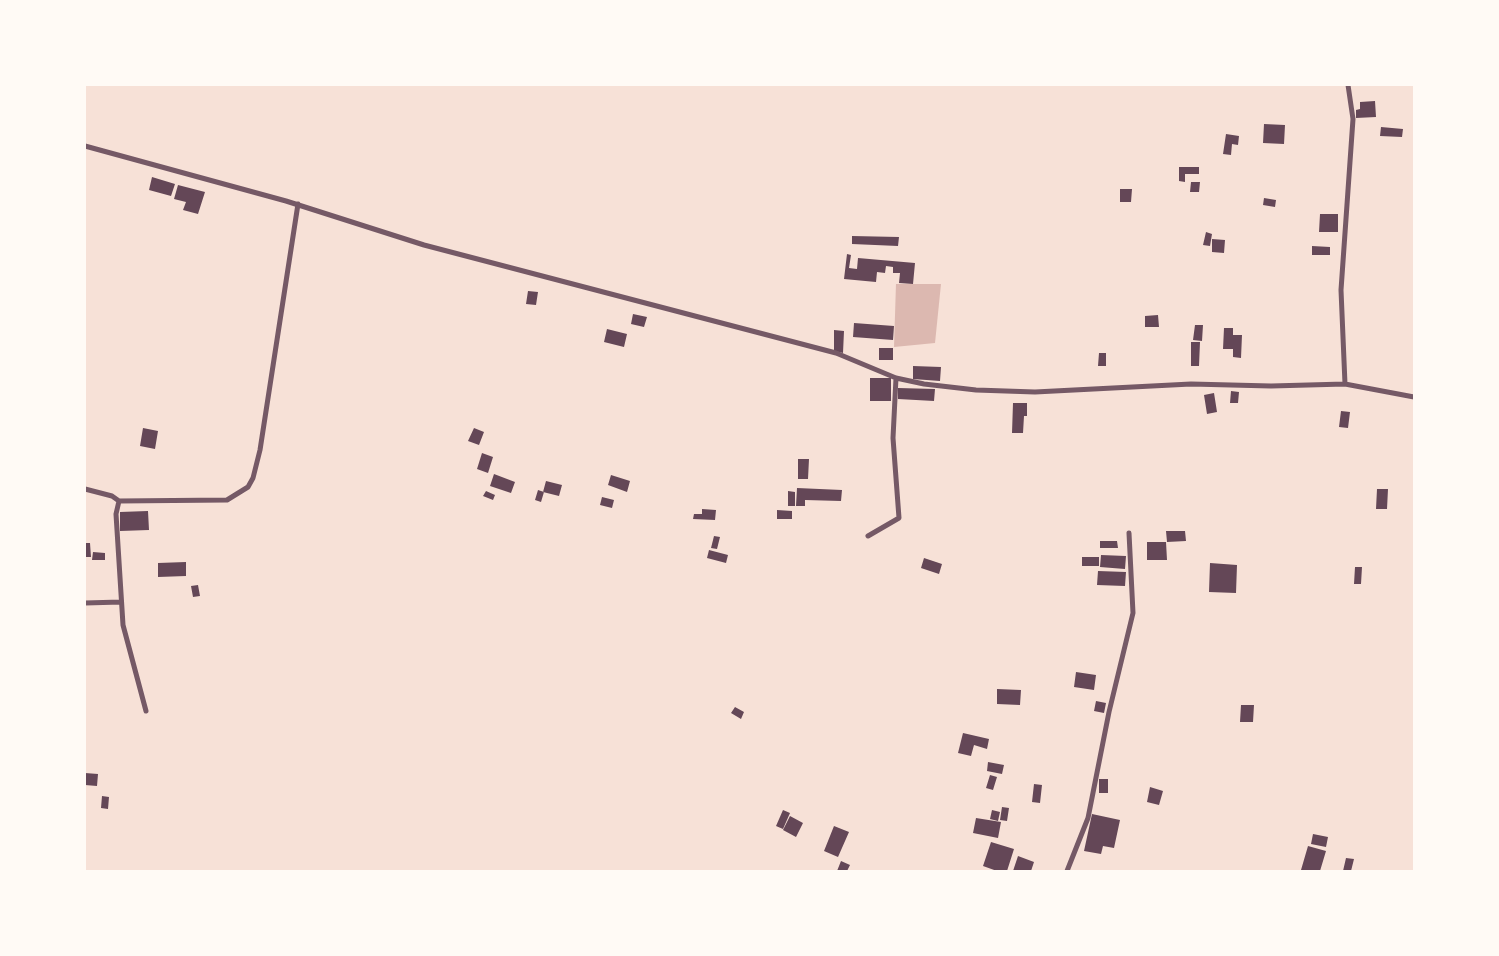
<!DOCTYPE html>
<style>
body{margin:0}
#map{position:relative;width:1499px;height:956px;overflow:hidden;background:#f7e1d7;font-family:"Open Sans",sans-serif}
canvas{display:block}
.frame{position:absolute;inset:0;border:86px solid #fffaf5;pointer-events:none}
</style>
<div id="map">
<canvas width="1499" height="956"></canvas>
<div class="frame"></div>
</div>
<script>
const context = document.querySelector('canvas').getContext('2d');
context.lineJoin = 'round';
function paint(path, color) {
  context.fillStyle = color;
  context.fill(path, 'evenodd');
}
function poly(rows) {
  const path = new Path2D();
  for (const r of rows) {
    path.moveTo(r[0], r[1]);
    for (let i = 2; i < r.length; i += 2) path.lineTo(r[i], r[i + 1]);
  }
  return path;
}
function trace(path, color, width, dash) {
  context.strokeStyle = color;
  context.lineWidth = width;
  context.lineCap = dash ? 'butt' : 'round';
  context.setLineDash(dash || []);
  context.stroke(path);
}
const water = poly([
 [896,284,941,284,935,343,894,347]
]);
const building = poly([
 [1375,101,1376,117,1356,118,1356,110,1360,109,1360,102],
 [1264,124,1285,125,1284,144,1263,143],
 [1381,127,1403,129,1402,137,1380,136],
 [1226,134,1239,136,1238,145,1232,144,1231,155,1223,154],
 [1179,167,1199,167,1199,174,1185,174,1185,182,1179,181],
 [152,177,175,184,171,196,149,190],
 [1191,182,1200,182,1199,192,1190,192],
 [178,185,205,192,198,214,183,210,186,202,174,199],
 [1120,189,1132,189,1131,202,1120,202],
 [1264,198,1276,200,1275,207,1263,205],
 [1320,214,1338,214,1338,232,1319,232],
 [1206,232,1212,234,1210,246,1203,245],
 [852,236,899,237,898,246,852,244],
 [1212,239,1225,240,1224,253,1212,252],
 [1312,246,1330,247,1330,255,1312,255],
 [847,254,851,255,849,268,857,269,858,258,915,263,913,284,899,283,900,273,893,273,893,267,886,266,885,273,877,272,876,282,844,279],
 [528,291,538,292,536,305,526,304],
 [633,314,647,317,644,327,631,324],
 [1158,315,1159,327,1145,327,1145,316],
 [854,323,894,326,893,340,853,337],
 [1195,325,1203,325,1202,341,1193,340],
 [1224,328,1233,328,1233,335,1242,335,1241,358,1233,357,1233,349,1223,349],
 [607,329,627,334,624,347,604,342],
 [834,330,844,331,843,353,834,351],
 [1191,342,1200,342,1199,366,1191,366],
 [879,348,893,348,893,360,879,360],
 [1099,353,1106,353,1106,366,1098,366],
 [913,366,941,367,940,381,913,379],
 [870,378,891,378,891,401,870,401],
 [898,388,935,389,934,401,898,399],
 [1231,391,1239,392,1238,403,1230,403],
 [1214,393,1217,412,1207,414,1204,395],
 [1013,403,1027,403,1027,416,1024,416,1023,433,1012,433],
 [1341,411,1350,412,1348,428,1339,427],
 [143,428,158,431,155,449,140,446],
 [474,428,484,432,479,445,468,441],
 [482,453,493,457,488,473,477,469],
 [798,459,809,459,808,479,798,479],
 [494,474,515,482,511,493,490,486],
 [611,475,630,481,627,492,608,485],
 [546,481,562,485,559,496,543,492],
 [797,488,842,490,841,501,805,500,805,506,796,506],
 [1377,489,1388,489,1387,509,1376,509],
 [538,490,544,492,541,502,535,500],
 [486,491,495,495,493,500,483,496],
 [788,491,795,492,795,506,788,506],
 [602,497,614,500,612,508,600,505],
 [702,509,716,510,715,520,693,519,694,514,702,514],
 [777,510,792,511,792,519,777,519],
 [148,511,149,530,120,531,120,512],
 [1166,531,1185,531,1186,541,1167,542],
 [714,536,720,537,717,549,711,548],
 [1100,541,1117,541,1118,548,1100,548],
 [1147,542,1166,542,1167,560,1147,560],
 [85,543,90,543,91,557,85,557],
 [709,550,728,555,726,563,707,558],
 [93,552,105,553,105,560,92,560],
 [1101,555,1126,556,1125,569,1100,567],
 [1082,557,1099,557,1099,566,1082,566],
 [924,558,942,564,939,574,921,568],
 [186,562,186,576,158,577,158,563],
 [1210,563,1237,565,1236,593,1209,592],
 [1355,567,1362,567,1361,584,1354,584],
 [1098,571,1126,572,1125,586,1097,585],
 [198,585,200,596,193,597,191,586],
 [1076,672,1096,675,1094,690,1074,687],
 [997,689,1021,690,1020,705,997,704],
 [1096,701,1106,703,1104,713,1094,711],
 [1241,705,1254,705,1253,722,1240,722],
 [735,707,744,712,741,719,731,713],
 [963,733,989,739,987,749,974,745,971,756,958,753],
 [988,762,1004,765,1002,774,987,771],
 [85,773,98,774,97,786,85,785],
 [990,775,997,777,993,790,986,788],
 [1099,779,1108,779,1108,793,1099,793],
 [1034,784,1042,785,1040,803,1032,802],
 [1150,787,1163,791,1159,805,1147,802],
 [102,796,109,797,108,809,101,808],
 [1002,807,1009,808,1007,821,1000,820],
 [783,810,790,813,783,829,776,826],
 [992,810,1000,812,998,821,990,819],
 [1092,814,1120,820,1114,848,1103,846,1101,854,1084,851],
 [790,816,803,823,796,837,783,830],
 [976,818,1001,822,998,838,973,833],
 [834,826,849,832,838,857,824,851],
 [1313,834,1328,837,1326,847,1311,844],
 [991,842,1014,849,1007,871,997,871,983,866],
 [1308,846,1326,851,1320,871,1301,870],
 [1018,856,1034,862,1031,871,1013,871],
 [1346,858,1354,859,1351,871,1343,871],
 [841,861,850,865,847,871,837,871]
]);
const minor = poly([
 [85,146,286,201,424,245,836,353,896,378,924,384,976,390,1035,392,1191,384,1271,386,1345,384,1414,397],
 [1345,384,1341,290,1353,119,1348,85],
 [85,489,112,496,119,501,227,500,248,487,253,478,260,450,298,204],
 [119,501,116,514,123,625,146,711],
 [868,536,899,518,893,438,896,378],
 [85,603,121,602],
 [1067,871,1088,818,1109,712,1133,613,1129,533]
]);
paint(water, '#dcb8b0');
paint(building, '#644757');
trace(minor, '#755966', 5);
</script>
